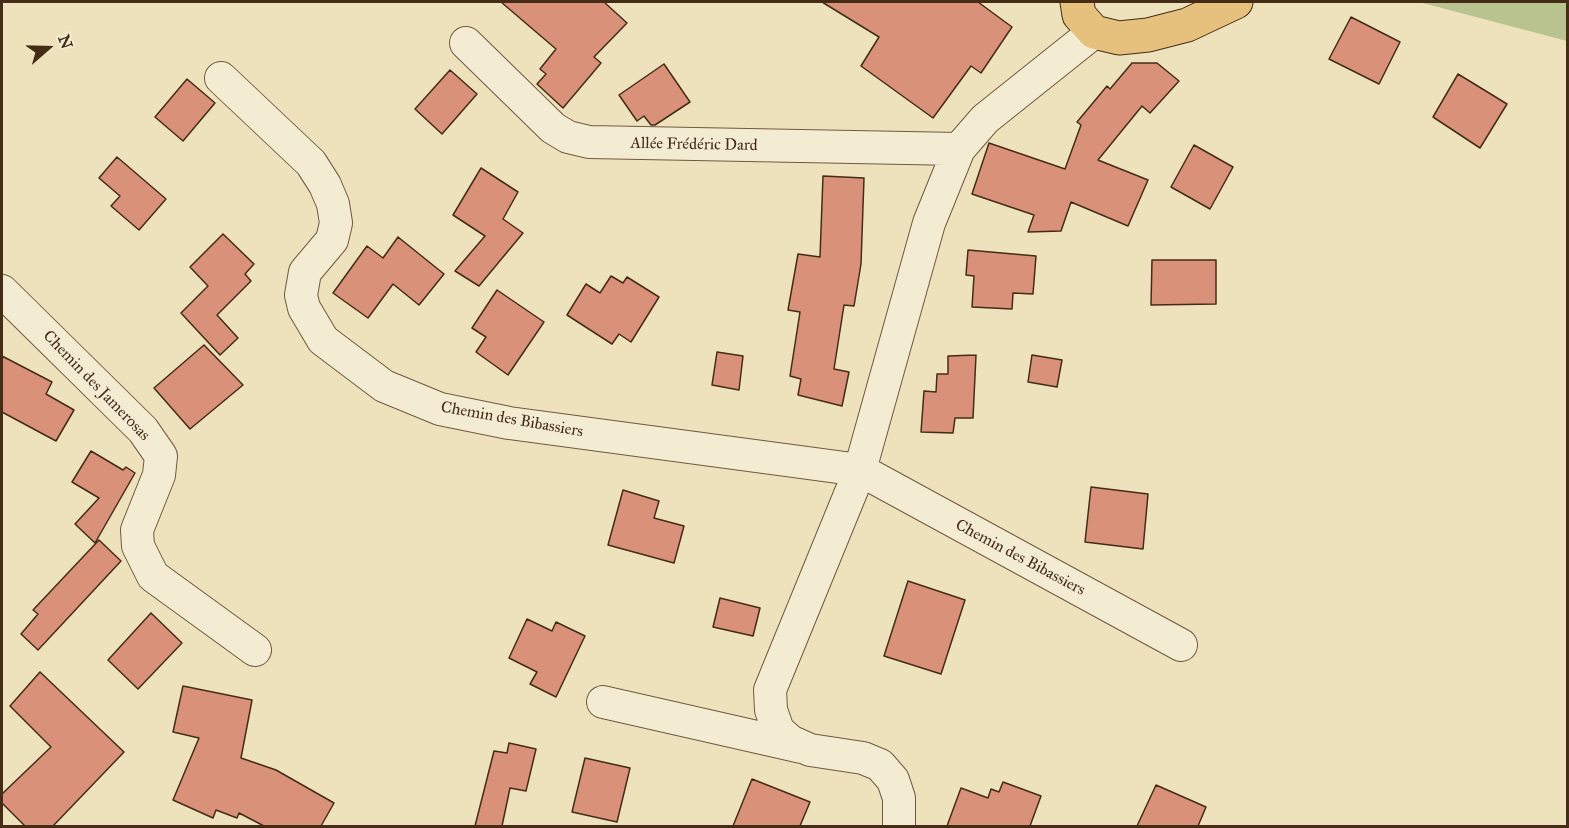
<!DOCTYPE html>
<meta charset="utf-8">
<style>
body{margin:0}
#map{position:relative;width:1569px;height:828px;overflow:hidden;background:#ede2bb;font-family:"IM FELL Great Primer",serif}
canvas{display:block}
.frame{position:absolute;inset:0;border:3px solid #452c17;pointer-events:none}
.north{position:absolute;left:18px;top:18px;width:60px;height:60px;-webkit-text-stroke:4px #f3ecd3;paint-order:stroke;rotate:70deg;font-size:16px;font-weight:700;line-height:24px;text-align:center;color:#452c17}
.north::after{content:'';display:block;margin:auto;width:21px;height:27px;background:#452c17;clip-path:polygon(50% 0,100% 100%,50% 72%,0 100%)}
</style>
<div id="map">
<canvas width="1569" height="828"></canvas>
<div class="frame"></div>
<div class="north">N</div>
</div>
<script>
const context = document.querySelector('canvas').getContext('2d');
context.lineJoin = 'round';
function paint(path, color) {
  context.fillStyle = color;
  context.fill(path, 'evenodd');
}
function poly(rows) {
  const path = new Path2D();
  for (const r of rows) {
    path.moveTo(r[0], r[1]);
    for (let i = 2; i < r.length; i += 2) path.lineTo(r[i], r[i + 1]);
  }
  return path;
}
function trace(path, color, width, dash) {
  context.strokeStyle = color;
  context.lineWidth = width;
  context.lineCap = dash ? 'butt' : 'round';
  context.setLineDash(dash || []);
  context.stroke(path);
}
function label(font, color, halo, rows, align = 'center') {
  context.font = font + ' "IM FELL Great Primer",serif';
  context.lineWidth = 4.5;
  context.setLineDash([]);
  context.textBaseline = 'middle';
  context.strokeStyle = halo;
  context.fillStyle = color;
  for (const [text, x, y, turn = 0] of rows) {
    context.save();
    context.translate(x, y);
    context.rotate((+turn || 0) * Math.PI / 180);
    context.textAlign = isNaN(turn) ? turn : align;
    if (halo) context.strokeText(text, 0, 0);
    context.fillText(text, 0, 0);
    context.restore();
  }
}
const green = poly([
 [1419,2,1567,2,1567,41]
]);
const building = poly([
 [501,2,604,2,627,23,594,57,601,63,563,108,537,84,546,74,540,69,556,49,501,2],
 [822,2,978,2,1012,27,981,73,971,66,933,118,861,66,879,37,822,2],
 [1351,17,1400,42,1379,84,1329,59,1351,17],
 [1132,63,1157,63,1179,81,1150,113,1142,106,1098,160,1148,180,1128,226,1071,202,1061,231,1028,232,1034,215,972,194,989,143,1065,169,1081,125,1077,122,1107,86,1110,89,1132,63],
 [664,64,690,102,655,125,651,125,644,116,637,121,619,95,664,64],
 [450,70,477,94,442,134,415,109,450,70],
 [1458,74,1507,104,1480,148,1433,117,1458,74],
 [187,79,215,103,183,141,155,117,187,79],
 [1194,145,1233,167,1210,209,1171,187,1194,145],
 [117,157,166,199,139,230,111,206,120,196,99,178,117,157],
 [481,168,518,192,503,219,523,233,479,286,455,271,485,236,453,215,481,168],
 [823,176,864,178,861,264,854,306,844,305,834,369,849,372,842,406,798,395,801,379,790,376,800,312,788,310,798,254,820,257,823,176],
 [223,234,254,264,245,274,251,281,217,315,238,338,220,355,181,313,208,286,190,267,223,234],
 [398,237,444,274,419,305,393,284,368,318,333,293,367,246,383,258,398,237],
 [968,250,1036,256,1033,294,1013,293,1012,309,972,307,974,276,966,275,968,250],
 [1152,260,1216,260,1216,304,1151,305,1152,260],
 [611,276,623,283,627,277,659,297,631,342,619,334,612,344,567,315,586,284,600,293,611,276],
 [497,290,544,322,508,375,476,352,486,337,472,328,497,290],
 [204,345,243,385,190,429,154,388,204,345],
 [717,352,743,356,739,390,712,385,717,352],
 [976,355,973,418,955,418,953,433,921,432,924,391,936,392,937,374,948,374,948,356,976,355],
 [1032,355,1062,360,1057,387,1028,382,1032,355],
 [2,356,52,382,46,394,74,410,56,441,2,412,2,356],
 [91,451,123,470,126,467,135,473,95,543,75,524,99,498,72,482,91,451],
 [1091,487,1148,494,1143,549,1085,542,1091,487],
 [623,490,659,501,654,518,684,526,674,563,608,545,623,490],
 [99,540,121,561,38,650,21,634,38,614,33,610,99,540],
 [908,581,965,600,941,674,884,656,908,581],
 [720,598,760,608,753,636,713,627,720,598],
 [151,613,182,643,138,689,108,660,151,613],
 [527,619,552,631,556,622,585,636,556,697,530,684,537,672,509,658,527,619],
 [40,672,124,752,53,826,25,826,2,803,2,794,51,747,10,706,40,672],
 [183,686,252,700,241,758,276,770,334,803,321,826,264,826,239,813,237,818,216,810,213,818,173,800,199,738,173,732,183,686],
 [509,743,536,749,526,791,510,788,502,826,475,826,494,751,507,753,509,743],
 [585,758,630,768,617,822,572,812,585,758],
 [752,779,810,802,800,826,733,826,752,779],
 [1003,782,1041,796,1030,826,947,826,961,788,988,798,991,789,999,792,1003,782],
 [1156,785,1206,807,1198,826,1137,826,1156,785]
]);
const minor = poly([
 [466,43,553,128,568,137,589,142,959,149],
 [221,78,311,163,325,185,333,204,336,223,332,240,305,272,301,295,304,308,323,340,384,386,440,409,509,423,860,470,1181,645],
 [2,291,143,430,161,456,159,475,137,530,138,546,153,576,255,650],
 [603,702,801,747],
 [899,826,899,798,893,780,880,765,863,758,810,750,790,741,778,730,771,710,770,690,860,470,929,223,959,149,985,119,1094,32]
]);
const major = poly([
 [1077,2,1079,15,1094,32,1119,38,1148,35,1187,25,1236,2]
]);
const streetNames = [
 ["Allée Frédéric Dard",694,145,1],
 ["Chemin des Jamerosas",96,386,46],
 ["Chemin des Bibassiers",512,420,10],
 ["Chemin des Bibassiers",1020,558,28]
];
paint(green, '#b8c390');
paint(building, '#da917a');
trace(building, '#452c17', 1.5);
trace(minor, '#6f5a40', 34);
trace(major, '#452c17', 35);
trace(minor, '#f3ecd3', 32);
trace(major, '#e6c17e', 33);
label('16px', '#452c17', '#f3ecd3', streetNames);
</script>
